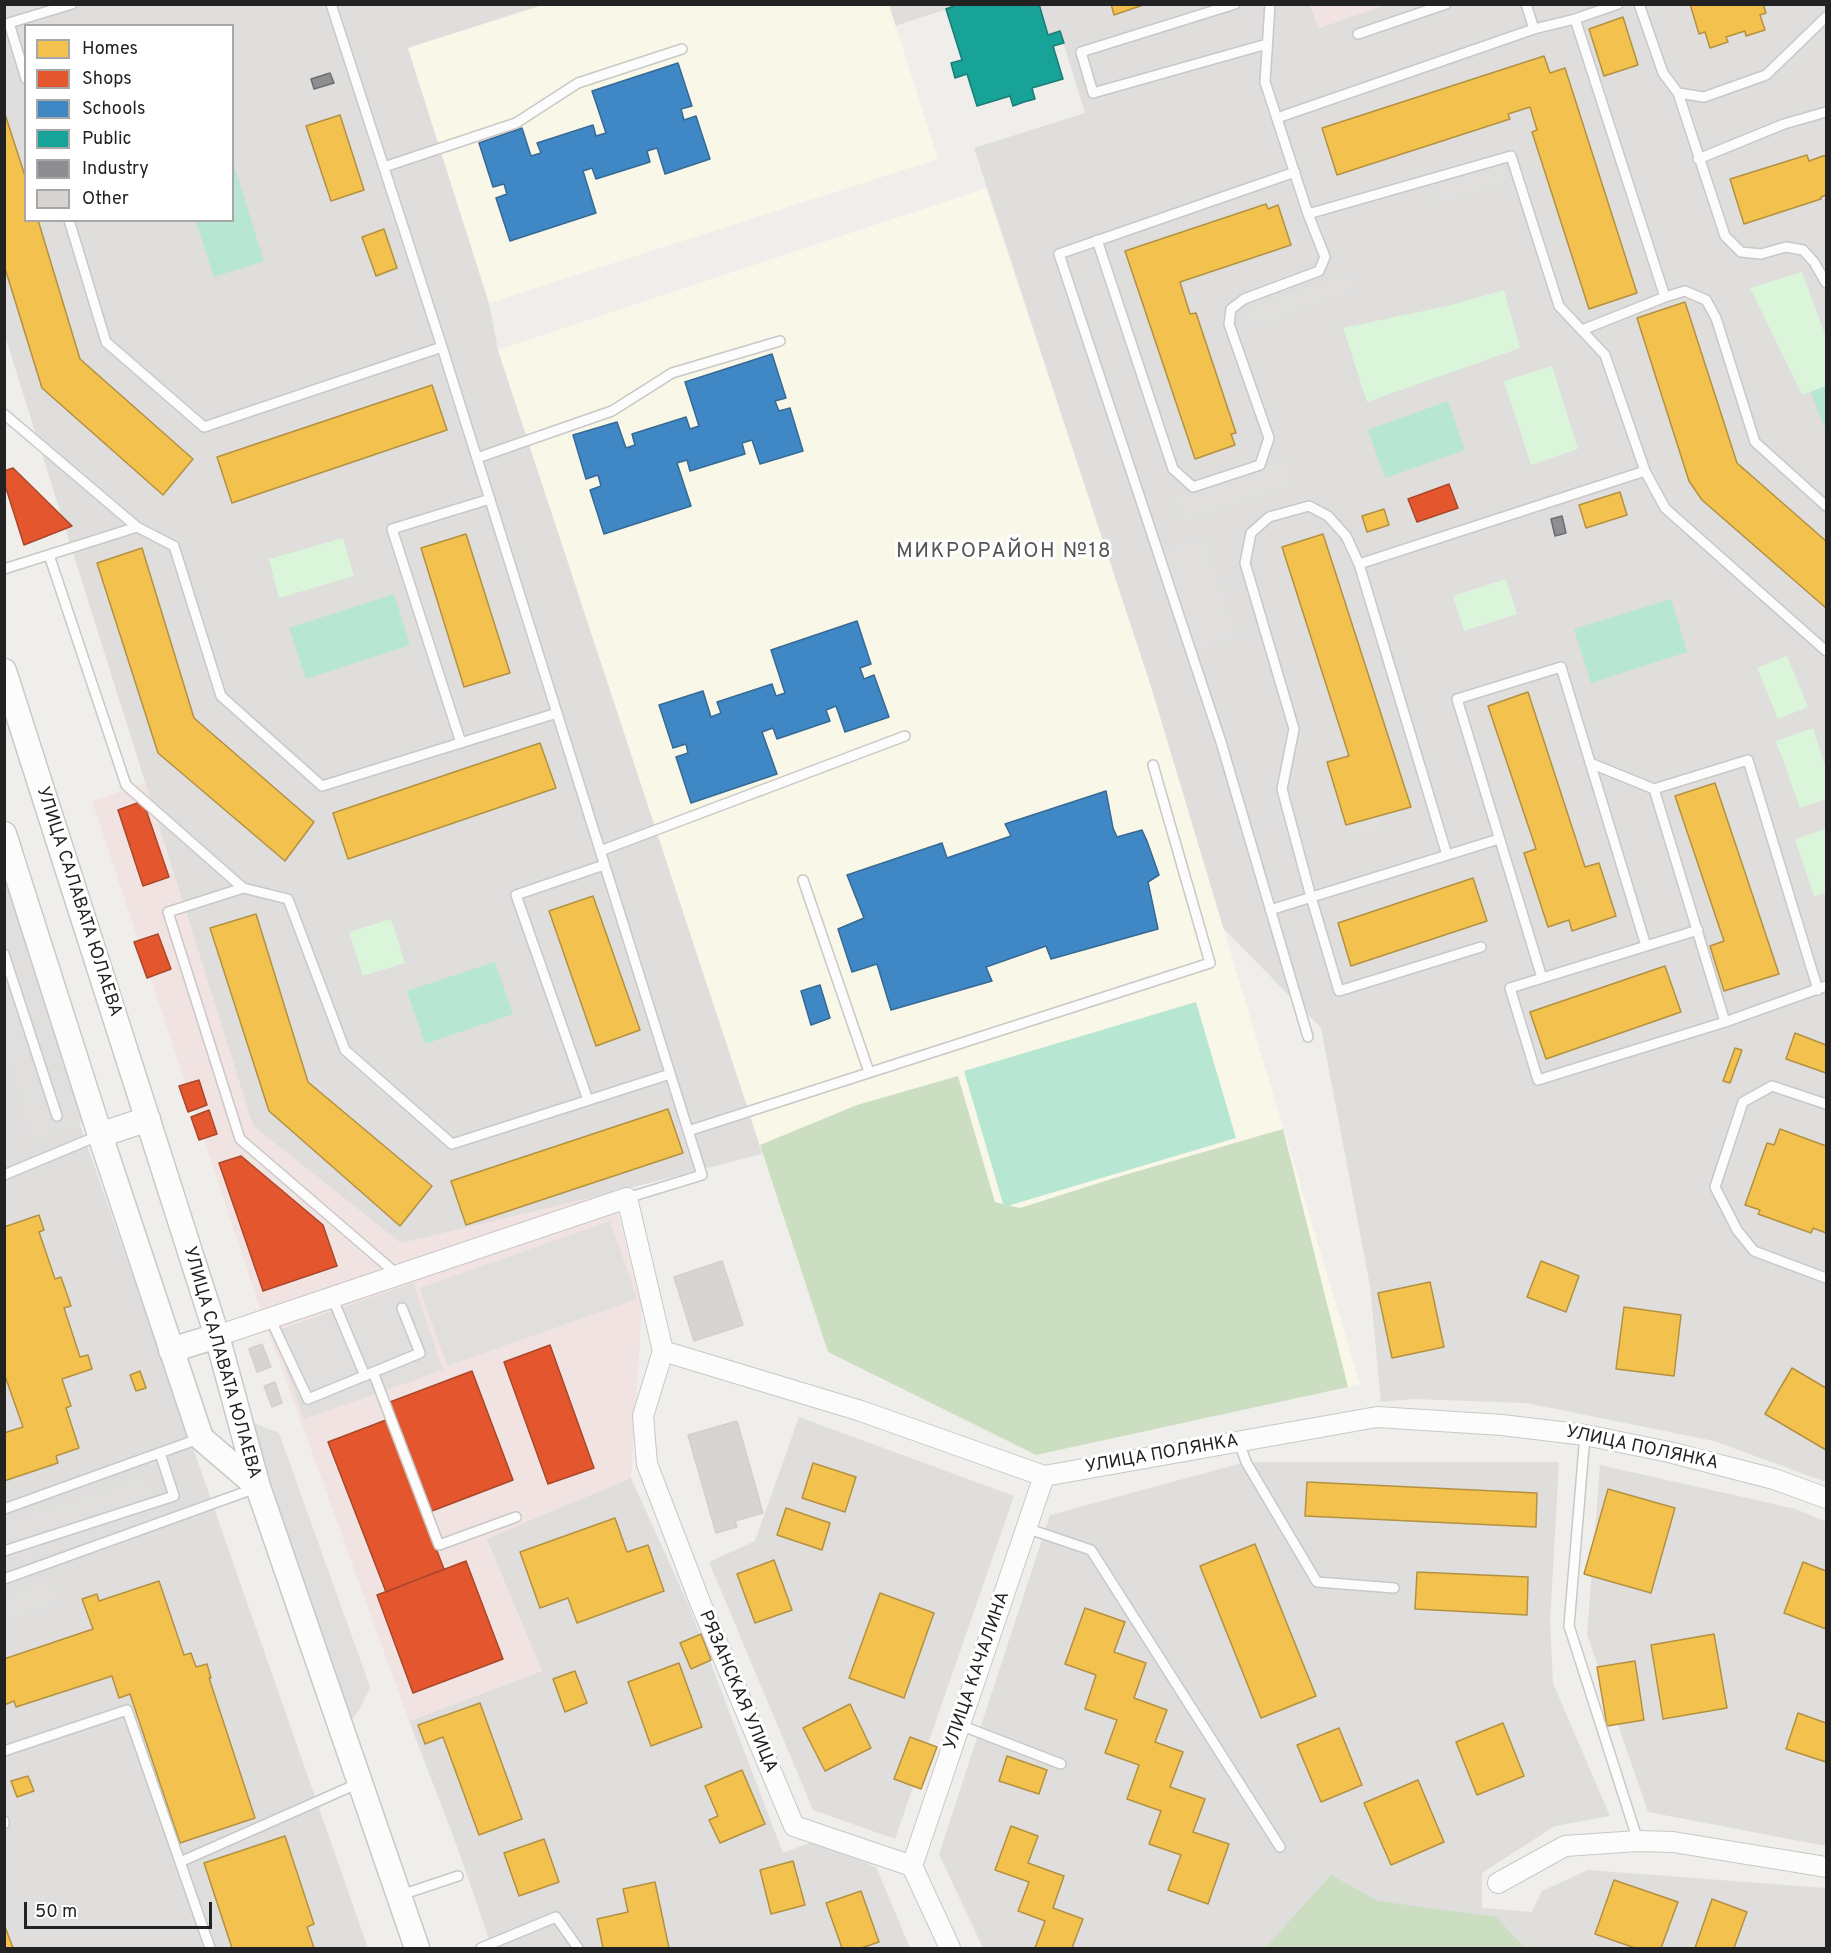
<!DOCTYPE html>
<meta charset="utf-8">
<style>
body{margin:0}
#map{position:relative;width:1831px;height:1953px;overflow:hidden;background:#f0eeeb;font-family:Overpass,sans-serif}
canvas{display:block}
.frame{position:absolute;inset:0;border:6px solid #222;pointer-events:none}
.legend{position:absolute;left:24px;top:24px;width:210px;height:198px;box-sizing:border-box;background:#fff;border:2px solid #a7a7a7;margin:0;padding:8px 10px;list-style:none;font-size:18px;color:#222}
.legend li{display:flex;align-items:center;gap:12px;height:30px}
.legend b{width:30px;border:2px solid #a7a7a7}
.scale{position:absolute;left:24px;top:1902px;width:188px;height:27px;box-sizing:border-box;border:3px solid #222;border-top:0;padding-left:8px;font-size:18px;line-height:21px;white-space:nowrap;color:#222;-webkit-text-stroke:4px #fff;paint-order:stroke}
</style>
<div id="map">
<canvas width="1831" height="1953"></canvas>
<div class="frame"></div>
<ul class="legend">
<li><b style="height:16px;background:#f2c14e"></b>Homes</li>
<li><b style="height:16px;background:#e4572e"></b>Shops</li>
<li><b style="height:16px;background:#3f88c5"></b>Schools</li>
<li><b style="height:16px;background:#17a398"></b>Public</li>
<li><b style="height:16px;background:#8d8d92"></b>Industry</li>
<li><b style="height:16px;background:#d7d4d2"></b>Other</li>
</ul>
<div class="scale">50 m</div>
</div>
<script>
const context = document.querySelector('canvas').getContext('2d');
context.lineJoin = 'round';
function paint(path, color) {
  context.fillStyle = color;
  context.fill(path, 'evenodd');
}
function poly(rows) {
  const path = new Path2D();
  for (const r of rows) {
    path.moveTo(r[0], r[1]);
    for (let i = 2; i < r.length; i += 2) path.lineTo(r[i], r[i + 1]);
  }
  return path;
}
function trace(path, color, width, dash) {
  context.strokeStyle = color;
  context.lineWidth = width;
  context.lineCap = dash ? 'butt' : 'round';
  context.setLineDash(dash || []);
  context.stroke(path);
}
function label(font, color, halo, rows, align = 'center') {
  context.font = font + ' Overpass,sans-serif';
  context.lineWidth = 6;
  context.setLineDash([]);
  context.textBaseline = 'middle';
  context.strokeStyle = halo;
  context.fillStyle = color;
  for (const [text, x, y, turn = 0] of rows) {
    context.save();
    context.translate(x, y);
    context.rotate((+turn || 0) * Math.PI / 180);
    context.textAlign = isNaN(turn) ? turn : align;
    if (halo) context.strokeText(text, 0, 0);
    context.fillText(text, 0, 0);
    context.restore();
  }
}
const residential = poly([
 [889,4,959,5,895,26],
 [1387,4,1826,5,1826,1482,1714,1441,1526,1403,1413,1399,1381,1402,1370,1286,1321,1028,1223,928,1151,687,974,148,1085,113,1060,32,1048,35,1039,5,1310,5,1319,28],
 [4,5,543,5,408,48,489,303,498,350,749,1111,762,1154,610,1193,401,1244,253,1126,5,336],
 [26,26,232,26,232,220,26,220],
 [5,911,368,1948,5,1948],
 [799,1417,1014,1496,895,1839,813,1810,709,1562,755,1541],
 [1246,1462,1559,1462,1550,1621,1553,1683,1610,1816,1555,1826,1482,1873,1482,1908,1532,1912,1542,1891,1588,1870,1826,1888,1826,1948,983,1948,939,1854,1050,1515],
 [1600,1465,1796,1509,1826,1522,1826,1846,1648,1812,1587,1634],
 [631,1478,689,1606,783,1853,814,1841,876,1867,910,1948,492,1948,458,1849,409,1721,542,1671,486,1538]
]);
const commercial = poly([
 [1311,4,1387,4,1387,5,1318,28],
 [145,783,253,1126,401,1243,610,1193,621,1225,642,1310,631,1478,486,1539,542,1671,409,1721,257,1300,92,801]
]);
const education = poly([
 [543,5,889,5,938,159,489,303,408,48],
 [986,188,1151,687,1360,1384,1036,1455,828,1352,498,350]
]);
const forest = poly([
 [958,1076,995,1202,1020,1208,1121,1176,1283,1129,1348,1387,1036,1455,828,1352,760,1145,857,1105],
 [1331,1875,1378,1901,1496,1917,1525,1948,1265,1948]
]);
const park = poly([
 [1802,272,1826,337,1826,386,1802,395,1750,288],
 [1504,290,1520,348,1367,402,1343,328,1447,306],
 [1552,366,1578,449,1531,465,1504,381],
 [343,538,354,576,279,598,269,559],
 [1506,579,1517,614,1464,631,1453,596],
 [1787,656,1808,707,1778,719,1757,668],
 [1813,728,1826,768,1826,799,1800,808,1776,741],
 [1826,828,1826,893,1814,896,1795,840],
 [391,919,405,963,363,976,349,932]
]);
const pitch = poly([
 [233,162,264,261,214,277,196,221,232,220],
 [1826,386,1826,433,1811,392],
 [1448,401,1465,450,1385,478,1368,430],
 [394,594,410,645,306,679,289,628],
 [1671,599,1687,652,1591,683,1574,629],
 [495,962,513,1014,425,1044,407,991],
 [1196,1002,1236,1138,1004,1207,964,1071]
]);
const parking = poly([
 [1498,159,1505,182,1437,203,1429,179],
 [1350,273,1355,290,1251,327,1245,311],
 [1288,459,1296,483,1184,521,1176,497],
 [1204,536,1237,636,1191,650,1158,552],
 [1284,793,1293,830,1281,833,1272,797],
 [1378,816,1382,830,1350,839,1346,825],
 [4,856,89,1120,33,1139,5,1050],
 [610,1221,637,1299,447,1366,420,1288],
 [413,1283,443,1370,304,1419,273,1332],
 [239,1417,279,1433,370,1687,360,1708,343,1731],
 [146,1478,159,1517,5,1567,4,1524],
 [50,1581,58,1602,5,1620,5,1597]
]);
const homes = poly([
 [1111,4,1146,4,1114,15,1111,4],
 [1690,4,1763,4,1766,13,1760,15,1765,30,1746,36,1745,31,1726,37,1728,42,1710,48,1705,32,1699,34,1690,4],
 [1623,17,1638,65,1604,76,1589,29,1623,17],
 [1544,56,1550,73,1565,68,1637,293,1589,309,1532,132,1537,130,1530,107,1508,114,1510,119,1337,175,1322,128,1544,56],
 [4,111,26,179,26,220,38,220,80,359,193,459,163,495,42,388,4,265,4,111],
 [340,115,364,190,331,201,306,126,340,115],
 [1807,155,1809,161,1826,155,1826,195,1821,197,1821,199,1744,224,1730,179,1807,155],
 [1266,204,1268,209,1278,205,1291,245,1180,282,1190,314,1196,313,1236,433,1231,434,1235,445,1195,459,1125,251,1266,204],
 [384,229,397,268,376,276,362,237,384,229],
 [1685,302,1737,463,1826,541,1826,608,1702,500,1689,481,1637,318,1685,302],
 [432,385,447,430,232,503,217,457,432,385],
 [1620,492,1627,515,1586,528,1579,505,1620,492],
 [1384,509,1389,525,1367,532,1362,516,1384,509],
 [466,534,510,673,464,687,421,548,466,534],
 [1323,534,1411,807,1346,825,1327,762,1349,756,1282,547,1323,534],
 [142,548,194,718,314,822,285,861,158,753,97,563,142,548],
 [1528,692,1585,867,1599,863,1616,916,1572,931,1569,920,1548,927,1524,853,1536,849,1488,706,1528,692],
 [540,743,556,788,348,859,333,813,540,743],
 [1715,783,1779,974,1724,991,1710,946,1724,941,1675,796,1715,783],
 [1473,878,1487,921,1351,966,1338,923,1473,878],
 [593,896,640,1030,596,1046,549,911,593,896],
 [256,914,308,1082,432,1186,400,1226,269,1111,210,928,256,914],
 [1665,966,1681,1012,1546,1059,1530,1012,1665,966],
 [1795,1033,1826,1045,1826,1073,1786,1059,1795,1033],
 [1735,1048,1742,1050,1730,1083,1723,1081,1735,1048],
 [668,1109,683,1153,466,1225,451,1181,668,1109],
 [1780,1129,1826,1146,1826,1233,1813,1228,1811,1233,1758,1214,1760,1210,1745,1205,1767,1143,1774,1145,1780,1129],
 [39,1215,44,1230,39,1232,55,1279,61,1277,71,1306,64,1308,80,1357,88,1355,92,1369,62,1379,71,1406,66,1408,79,1448,56,1456,58,1463,4,1481,4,1433,23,1427,4,1373,4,1227,39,1215],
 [1541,1261,1579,1276,1566,1312,1527,1297,1541,1261],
 [1430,1282,1444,1347,1392,1358,1378,1293,1430,1282],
 [1624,1307,1681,1315,1674,1376,1616,1369,1624,1307],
 [1792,1368,1826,1388,1826,1450,1765,1414,1792,1368],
 [140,1371,146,1388,136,1391,130,1375,140,1371],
 [813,1463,856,1477,845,1512,802,1498,813,1463],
 [1307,1482,1537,1493,1536,1527,1305,1516,1307,1482],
 [1608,1489,1675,1508,1651,1593,1584,1574,1608,1489],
 [786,1508,830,1523,822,1550,777,1535,786,1508],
 [615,1518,627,1552,648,1545,664,1591,577,1623,568,1598,540,1608,520,1552,615,1518],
 [1255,1544,1316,1696,1261,1718,1200,1566,1255,1544],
 [774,1560,792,1610,755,1623,737,1574,774,1560],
 [1803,1562,1826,1571,1826,1629,1784,1613,1803,1562],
 [1417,1572,1528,1577,1527,1615,1415,1609,1417,1572],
 [159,1581,184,1655,191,1653,196,1667,207,1664,211,1678,209,1678,255,1818,180,1843,130,1694,119,1698,112,1676,16,1707,14,1701,4,1705,4,1659,93,1629,82,1599,97,1594,99,1601,159,1581],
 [880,1593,934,1613,904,1698,849,1678,880,1593],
 [1085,1608,1125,1622,1114,1652,1146,1663,1134,1698,1167,1710,1155,1742,1183,1752,1170,1787,1205,1799,1193,1832,1229,1844,1208,1904,1168,1890,1181,1855,1149,1844,1161,1811,1127,1799,1139,1765,1105,1753,1117,1720,1085,1709,1096,1675,1065,1664,1085,1608],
 [701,1634,711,1660,691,1669,680,1643,701,1634],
 [1714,1634,1727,1708,1663,1719,1651,1645,1714,1634],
 [1635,1661,1644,1720,1607,1726,1597,1667,1635,1661],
 [679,1663,702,1727,651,1746,628,1682,679,1663],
 [575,1671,587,1703,565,1712,553,1679,575,1671],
 [480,1703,522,1819,479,1835,443,1737,425,1744,418,1725,480,1703],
 [850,1704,871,1748,825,1771,803,1728,850,1704],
 [1798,1713,1826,1723,1826,1762,1786,1749,1798,1713],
 [1503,1723,1524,1776,1477,1795,1456,1742,1503,1723],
 [1339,1728,1362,1785,1321,1802,1297,1745,1339,1728],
 [910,1737,937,1747,921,1789,894,1779,910,1737],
 [1007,1756,1047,1770,1039,1794,999,1781,1007,1756],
 [742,1770,765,1824,720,1843,709,1820,718,1816,705,1786,742,1770],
 [28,1776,34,1791,17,1797,11,1781,28,1776],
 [1418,1780,1444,1842,1391,1865,1364,1803,1418,1780],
 [1011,1826,1038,1836,1028,1863,1064,1876,1053,1908,1083,1919,1072,1948,1035,1948,1045,1921,1018,1911,1029,1882,995,1870,1011,1826],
 [285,1836,314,1924,307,1927,314,1948,232,1948,204,1863,285,1836],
 [544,1839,559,1882,519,1896,504,1853,544,1839],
 [793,1861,805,1905,771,1914,760,1870,793,1861],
 [1614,1880,1678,1902,1661,1948,1635,1948,1595,1934,1614,1880],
 [655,1882,669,1948,603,1948,597,1919,628,1912,623,1889,655,1882],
 [861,1891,879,1942,861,1948,842,1948,826,1903,861,1891],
 [1712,1899,1747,1912,1734,1948,1695,1948,1712,1899],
 [4,1924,13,1948,4,1948,4,1924]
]);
const shops = poly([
 [13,468,72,526,24,545,4,482,4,471,13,468],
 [1449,484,1458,508,1417,522,1408,499,1449,484],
 [143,801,169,877,143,886,118,810,143,801],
 [158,934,171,969,147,978,134,942,158,934],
 [199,1080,207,1105,188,1112,179,1086,199,1080],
 [209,1110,217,1134,199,1140,191,1117,209,1110],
 [241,1156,323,1225,337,1266,263,1291,219,1163,241,1156],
 [550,1345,594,1468,548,1484,504,1362,550,1345],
 [472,1371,513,1480,432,1511,390,1402,472,1371],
 [386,1420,444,1569,386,1592,328,1442,386,1420],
 [466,1561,503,1659,413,1693,377,1595,466,1561]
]);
const schools = poly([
 [678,63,692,106,681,109,684,120,696,116,710,159,665,174,657,148,647,151,650,162,596,179,592,168,583,171,596,213,510,241,496,198,507,194,504,184,493,187,479,143,522,128,531,156,541,153,537,143,593,125,596,136,606,133,592,91,678,63],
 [772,354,786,398,775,401,779,411,790,408,803,451,760,464,752,440,742,443,745,454,690,471,687,460,677,463,691,506,604,534,590,490,601,486,598,475,586,479,573,435,617,422,626,448,635,445,632,434,686,417,690,429,699,426,685,382,772,354],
 [857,621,871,664,860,668,864,679,874,675,889,717,845,732,836,706,826,710,830,721,777,739,773,728,762,732,777,774,691,803,676,757,688,753,686,744,673,748,659,705,703,691,711,717,721,713,717,702,772,684,776,696,785,693,771,650,857,621],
 [1106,791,1113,828,1117,837,1142,830,1147,841,1159,875,1148,882,1158,929,1051,959,1046,946,986,967,992,981,891,1010,877,964,852,972,838,929,864,918,847,875,942,843,947,858,1011,836,1005,824,1106,791],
 [820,985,830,1018,811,1025,801,991,820,985]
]);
const public = poly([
 [959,4,1039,4,1048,35,1060,31,1064,43,1053,46,1063,79,1032,88,1035,99,1024,102,1013,106,1010,96,977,106,967,74,955,78,951,63,962,60,946,9,959,4]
]);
const industry = poly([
 [330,73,334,83,314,89,311,79,330,73],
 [1562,516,1566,533,1555,536,1551,519,1562,516]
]);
const building = poly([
 [722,1261,743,1325,694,1341,674,1277,722,1261],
 [262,1344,271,1367,257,1372,249,1349,262,1344],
 [275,1382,282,1403,272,1407,264,1386,275,1382],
 [737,1421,763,1513,735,1521,737,1527,716,1533,688,1435,737,1421]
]);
const service = poly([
 [331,4,442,347,702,1175,627,1198],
 [1235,4,1081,52,1093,93,1267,44],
 [1526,4,1534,29],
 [1639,4,1663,73,1678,93,1725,236,1741,252,1761,254,1786,247,1803,250,1814,262,1826,283],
 [1575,19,1618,4],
 [1358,34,1446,4],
 [26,79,9,23,72,4],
 [1678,93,1704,97,1766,75,1826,17],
 [1277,118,1534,29,1575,19,1665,297,1685,291,1706,300,1716,318,1755,442,1826,506],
 [1698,159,1784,124,1826,112],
 [384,167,516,123,578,83,682,49],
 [1295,172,1059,254,1221,742,1308,1037],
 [1308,214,1511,156,1559,306,1605,355,1645,471,1665,508,1826,651],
 [69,220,106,342,204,427,442,347],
 [1097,240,1173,469,1193,487,1260,465,1269,438,1229,324,1231,309,1244,299,1319,271,1325,257,1308,214,1265,82,1270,4],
 [1582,330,1665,297],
 [4,414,137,527,174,546,221,696,322,786,557,713],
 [477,458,612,411,672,373,780,341],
 [49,555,126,785,243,888,288,899,345,1050,452,1144,670,1074],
 [1359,564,1645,471],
 [4,569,137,527],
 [461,743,392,529,490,499],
 [1590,763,1654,789],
 [600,851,905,736],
 [1447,855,1359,564,1346,536,1328,516,1309,506,1269,517,1251,533,1245,563,1294,729,1282,789,1311,897,1339,991,1481,947],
 [803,880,869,1072],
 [243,888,168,912,240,1139,398,1275],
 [1270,910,1499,839],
 [1698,930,1510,988,1538,1080,1725,1022,1826,986],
 [4,954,57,1116],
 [1542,978,1457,699,1561,667,1646,946],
 [1725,1022,1654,789,1748,760,1818,990],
 [588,1100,516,895,604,865],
 [1826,1104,1772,1086,1743,1102,1715,1187,1737,1230,1754,1251,1826,1278],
 [688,1131,1210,963,1153,765],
 [4,1175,100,1135],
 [332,1297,365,1376],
 [270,1318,308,1399,420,1353,402,1308],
 [373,1372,439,1545,516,1517],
 [1585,1435,1569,1626,1638,1841],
 [1239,1442,1246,1462,1317,1582,1394,1588],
 [4,1509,201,1438],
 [1026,1528,1091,1550,1280,1847],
 [4,1551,174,1496,160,1453],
 [4,1579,256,1488],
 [960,1725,1061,1764],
 [4,1751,127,1710,210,1948],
 [4,1821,4,1824],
 [180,1862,359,1783],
 [401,1895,458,1876],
 [481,1948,556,1917,578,1948]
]);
const minor = poly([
 [217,1336,627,1198,663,1351,861,1411,1044,1476,1377,1417,1502,1425,1585,1435,1669,1452,1774,1479,1826,1498],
 [663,1351,643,1416,647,1464,700,1602,794,1826,912,1866,950,1948],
 [912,1866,1044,1476],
 [1498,1883,1565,1846,1638,1841,1673,1842,1826,1867]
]);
const tertiary = poly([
 [4,671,217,1336,258,1487,417,1948],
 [4,834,100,1135,201,1438,258,1487],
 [100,1135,148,1119],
 [171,1350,217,1336]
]);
const streetNames = [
 ["УЛИЦА САЛАВАТА ЮЛАЕВА",78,902,72],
 ["УЛИЦА САЛАВАТА ЮЛАЕВА",221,1363,74],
 ["УЛИЦА ПОЛЯНКА",1642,1449,12],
 ["УЛИЦА ПОЛЯНКА",1162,1455,-10],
 ["УЛИЦА КАЧАЛИНА",978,1671,-71],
 ["РЯЗАНСКАЯ УЛИЦА",737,1692,67]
];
const quarterNames = [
 ["МИКРОРАЙОН №18",1004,553]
];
paint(residential, '#dfdedc');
paint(commercial, '#f1e3e1');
paint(education, '#f8f7e8');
paint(forest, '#cbdec1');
paint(park, '#daf5da');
paint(pitch, '#b7e6d2');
paint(parking, '#e0dfde');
paint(homes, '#f2c14e');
trace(homes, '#b49141', 1.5);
paint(shops, '#e4572e');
trace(shops, '#aa472a', 1.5);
paint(schools, '#3f88c5');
trace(schools, '#366994', 1.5);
paint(public, '#17a398');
trace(public, '#1a7c75', 1.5);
paint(industry, '#8d8d92');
trace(industry, '#6d6d70', 1.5);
paint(building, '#d7d4d2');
trace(building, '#d3d0cc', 1.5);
trace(service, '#c9c8c7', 12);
trace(minor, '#c9c8c7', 22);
trace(tertiary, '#c9c8c7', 27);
trace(service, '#fdfcfc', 9);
trace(minor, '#fdfcfc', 20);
trace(tertiary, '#fdfcfc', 24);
label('18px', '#222', '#fff', streetNames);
context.letterSpacing = '1.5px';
label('21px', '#555', '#fff', quarterNames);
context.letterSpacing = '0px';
</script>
